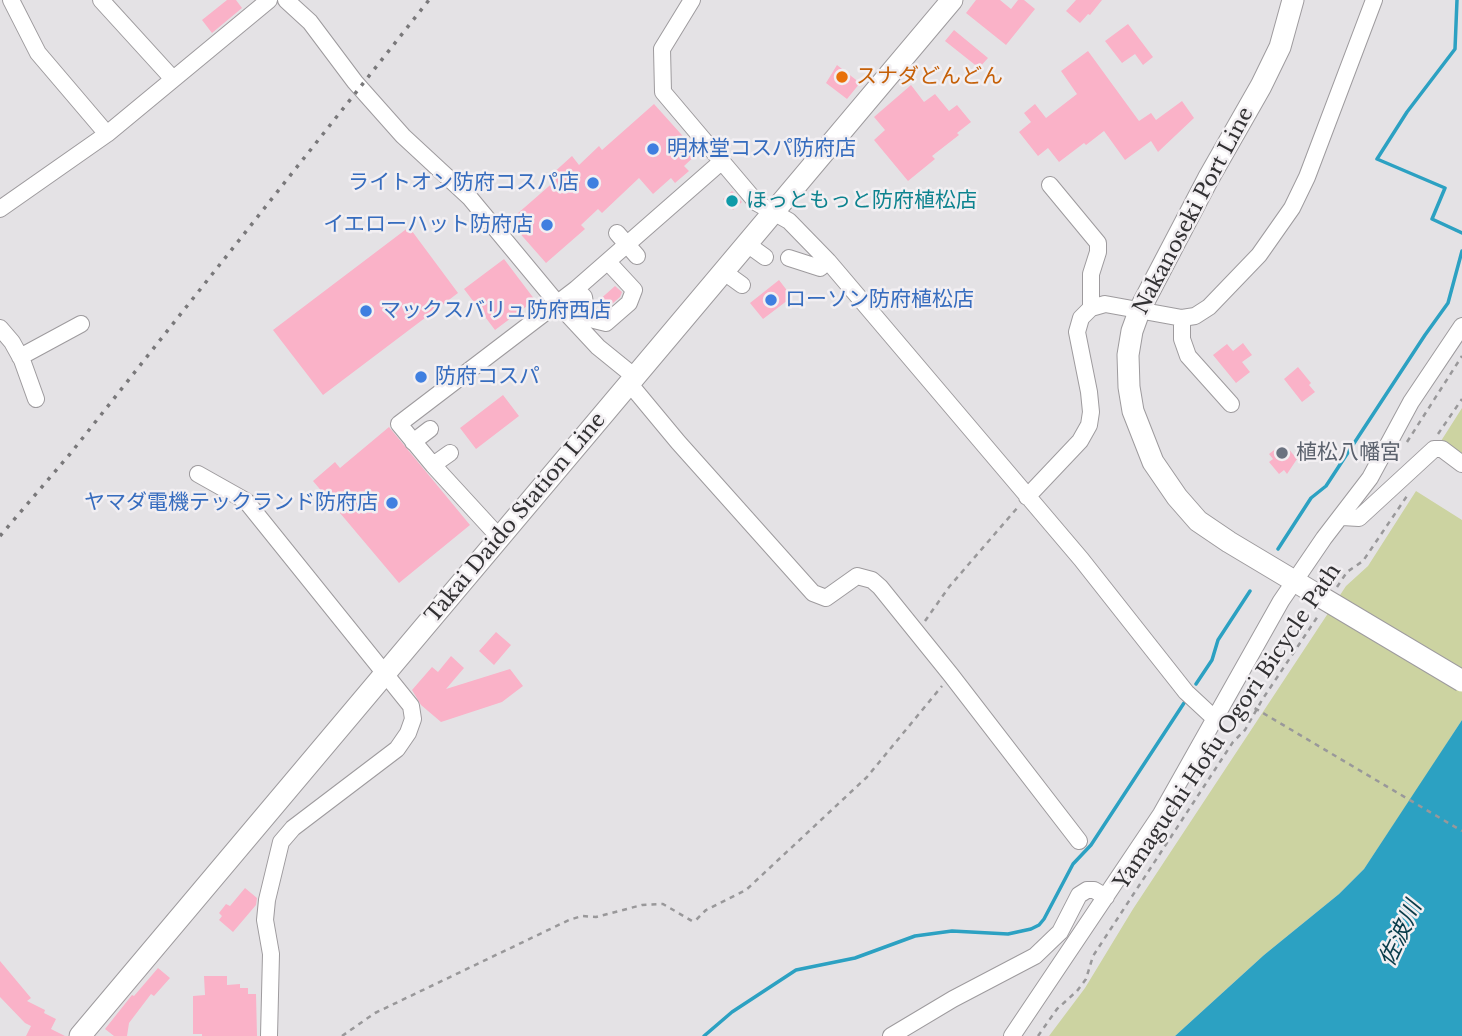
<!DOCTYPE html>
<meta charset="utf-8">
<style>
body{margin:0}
canvas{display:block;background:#e4e2e5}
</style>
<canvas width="1462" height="1036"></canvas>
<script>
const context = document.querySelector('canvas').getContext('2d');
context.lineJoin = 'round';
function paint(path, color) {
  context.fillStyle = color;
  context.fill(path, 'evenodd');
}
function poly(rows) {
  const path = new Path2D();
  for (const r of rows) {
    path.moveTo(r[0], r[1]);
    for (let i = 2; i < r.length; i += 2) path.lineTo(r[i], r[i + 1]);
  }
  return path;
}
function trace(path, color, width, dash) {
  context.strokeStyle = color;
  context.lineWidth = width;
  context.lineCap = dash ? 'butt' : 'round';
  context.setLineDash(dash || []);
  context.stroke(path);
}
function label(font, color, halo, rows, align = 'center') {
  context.font = font + ' "Libre Baskerville","Noto Sans JP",serif';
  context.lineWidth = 5;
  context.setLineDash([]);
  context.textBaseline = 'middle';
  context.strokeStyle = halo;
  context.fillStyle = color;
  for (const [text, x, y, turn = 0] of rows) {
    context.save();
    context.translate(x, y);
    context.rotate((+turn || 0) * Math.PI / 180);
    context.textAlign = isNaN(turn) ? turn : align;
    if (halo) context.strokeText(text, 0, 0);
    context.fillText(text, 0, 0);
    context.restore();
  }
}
const green = poly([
 [1462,408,1462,458,1441,441],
 [1416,491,1462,520,1462,720,1426,776,1364,869,1339,894,1264,955,1175,1036,1049,1036,1085,988,1133,909,1346,586,1368,566]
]);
const water = poly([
 [1462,720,1462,1036,1175,1036,1264,955,1339,894,1364,869]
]);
const stream = poly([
 [1457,0,1455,49,1407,112,1377,159,1445,188,1432,219,1462,233],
 [1278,549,1311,498,1326,486,1425,335,1448,303,1462,251],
 [1196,684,1212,660,1218,640,1250,591],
 [704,1036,732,1012,796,970,855,958,915,936,952,931,1008,934,1031,929,1039,925,1044,919,1073,864,1091,845,1184,703]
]);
const building = poly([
 [227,0,236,0,242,8,212,33,202,20],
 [976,0,1000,0,1011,9,1018,0,1024,0,1035,9,1006,45,966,13],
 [1076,0,1102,0,1090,15,1088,14,1080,23,1066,11],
 [1128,24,1153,57,1143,65,1135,54,1122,63,1105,41],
 [954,30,988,58,979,68,945,41],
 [1088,51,1139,121,1151,113,1156,120,1182,101,1194,118,1158,152,1151,141,1125,160,1104,131,1086,145,1084,143,1059,162,1048,148,1038,156,1019,132,1031,122,1024,113,1035,104,1046,118,1077,94,1061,71],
 [837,65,860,83,847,99,826,83],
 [911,85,924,102,935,94,949,111,957,105,971,122,957,133,959,135,932,156,935,159,908,181,874,140,885,130,874,117],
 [654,104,698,153,684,166,689,171,675,183,671,178,653,194,639,178,602,213,598,209,581,225,585,229,546,263,509,221,556,180,551,175,572,156,579,165,599,146,602,150],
 [732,191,742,202,733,210,723,199],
 [409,227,458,293,323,395,273,330],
 [504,259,535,300,495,330,464,289],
 [779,280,792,297,763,319,750,303],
 [615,286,622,292,620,297,605,310,597,302],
 [1243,343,1252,355,1242,362,1250,372,1236,383,1213,355,1227,344,1233,351],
 [1298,367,1311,383,1309,385,1315,392,1302,402,1284,379],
 [503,395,519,416,476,449,460,428],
 [389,427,470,525,399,583,313,481,335,462,340,468],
 [1278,447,1282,452,1287,447,1297,459,1287,474,1284,470,1279,474,1269,462,1273,459,1269,454],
 [496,632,511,645,494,665,479,651],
 [451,656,464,668,446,689,510,669,523,686,502,702,441,722,421,705,412,690,432,667,438,672],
 [245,888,257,898,256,905,233,932,219,920,222,916,219,913,226,904,230,906],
 [0,961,31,998,27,1001,45,1010,44,1013,56,1019,51,1029,65,1036,26,1036,31,1026,25,1023,0,997],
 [158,968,170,978,154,996,151,994,129,1023,127,1036,114,1036,105,1029,132,995,134,996],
 [204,976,227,976,227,985,240,984,240,988,248,988,248,994,256,994,257,1036,202,1036,202,1034,193,1034,193,996,205,995]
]);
const path = poly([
 [1438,434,1462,399],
 [1407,442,1462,356],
 [1337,587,1347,572,1363,561,1409,493],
 [925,621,949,587,1018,507],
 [342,1036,375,1013,569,920,582,916,596,917,642,905,663,904,692,921,696,920,706,910,746,890,867,777,942,686],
 [1038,1036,1057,1009,1077,991,1086,979,1093,956,1233,742,1245,730,1262,700,1318,616]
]);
const minor = poly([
 [11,0,38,53,107,134],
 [101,0,173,79],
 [286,0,310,22,355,82,403,136,470,198,558,304,598,347,635,377],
 [692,0,662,49,663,92,757,203,789,221,828,261,1081,559,1186,692,1214,718],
 [1050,185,1098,243,1098,252,1091,274,1091,308],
 [0,209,107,134,269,0],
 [617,233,637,256],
 [747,244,765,257],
 [789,258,820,268,828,261],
 [724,272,742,285],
 [576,289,584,297,586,309,594,320,606,323,629,303,634,290,608,262],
 [1182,318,1182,339,1188,356,1231,404],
 [0,328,12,342,22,360,36,399],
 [20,357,81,324],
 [629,383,678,442,813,593,826,598,857,576,872,580,880,587,951,675,1079,841],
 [413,442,430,429],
 [433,465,450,453],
 [198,474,246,501,411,706,413,719,408,733,397,749,293,828,281,842,267,900,265,920,271,954,269,1036],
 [1027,497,1080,441,1089,425,1091,412,1089,392,1077,332,1081,318,1091,308,1105,304,1182,318,1195,316,1209,307,1259,255,1292,208,1307,177,1374,0],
 [1342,517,1359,518,1434,449,1442,449,1462,464],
 [500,538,433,465,399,424,576,289,721,162],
 [891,1036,953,999,1035,956,1060,932,1079,895,1087,890,1094,890,1106,897],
 [1012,1036,1161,814,1281,601,1324,538,1370,478,1411,402,1462,326]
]);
const major = poly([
 [1293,0,1280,47,1261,86,1208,179,1140,309,1132,331,1128,355,1129,387,1133,411,1153,462,1177,497,1198,521,1229,542,1316,594],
 [80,1036,952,0]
]);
const rail = poly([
 [0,536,70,454,429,0]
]);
const pathBridge = poly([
 [1246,703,1462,831]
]);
const majorBridge = poly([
 [1316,594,1462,681]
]);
const markers = [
 [842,77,7,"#e8710a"],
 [653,149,7,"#3f7fe0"],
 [593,183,7,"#3f7fe0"],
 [732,201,7,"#0f9aa8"],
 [547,225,7,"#3f7fe0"],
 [771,300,7,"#3f7fe0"],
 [366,311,7,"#3f7fe0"],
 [421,377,7,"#3f7fe0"],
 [1282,453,7,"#6b7280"],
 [392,503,7,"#3f7fe0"]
];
const foodNames = [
 ["スナダどんどん",856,77]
];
const shopNames = [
 ["明林堂コスパ防府店",667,149],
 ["ライトオン防府コスパ店",579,183,"right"],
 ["イエローハット防府店",533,225,"right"],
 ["ローソン防府植松店",785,300],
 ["マックスバリュ防府西店",380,311],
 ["防府コスパ",435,377],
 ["ヤマダ電機テックランド防府店",378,503,"right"]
];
const cultureNames = [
 ["ほっともっと防府植松店",746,201]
];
const streetNames = [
 ["Nakanoseki Port Line",1194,211,-62],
 ["Takai Daido Station Line",516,518,-50],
 ["Yamaguchi Hofu Ogori Bicycle Path",1228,727,-56]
];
const worshipNames = [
 ["植松八幡宮",1296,453]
];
const waterNames = [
 ["佐波川",1401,934,-65]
];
paint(green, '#ccd3a1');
paint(water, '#2ca1c2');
trace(stream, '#2ca1c2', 3.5);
paint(building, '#fab2c8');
trace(minor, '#9e9b9e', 18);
trace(major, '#9e9b9e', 23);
trace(path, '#99989a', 2.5, [5, 5]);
trace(minor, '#fff', 16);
trace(major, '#fff', 21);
trace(rail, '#79787a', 3.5, [3.5, 7]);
trace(majorBridge, '#9e9b9e', 23, []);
trace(pathBridge, '#99989a', 2.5, [5, 5]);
trace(majorBridge, '#fff', 21);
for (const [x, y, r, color] of markers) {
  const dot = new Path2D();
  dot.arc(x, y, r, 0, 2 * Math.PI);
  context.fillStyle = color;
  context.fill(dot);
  trace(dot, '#f2eff2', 2.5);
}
label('21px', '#c56008', '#f2eff2', foodNames, 'left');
label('21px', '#366cbe', '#f2eff2', shopNames, 'left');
label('21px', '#0d838f', '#f2eff2', cultureNames, 'left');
label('21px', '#323133', '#f2eff2', streetNames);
label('21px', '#5b616d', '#f2eff2', worshipNames, 'left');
label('italic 23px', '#093c4a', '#f2eff2', waterNames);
</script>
